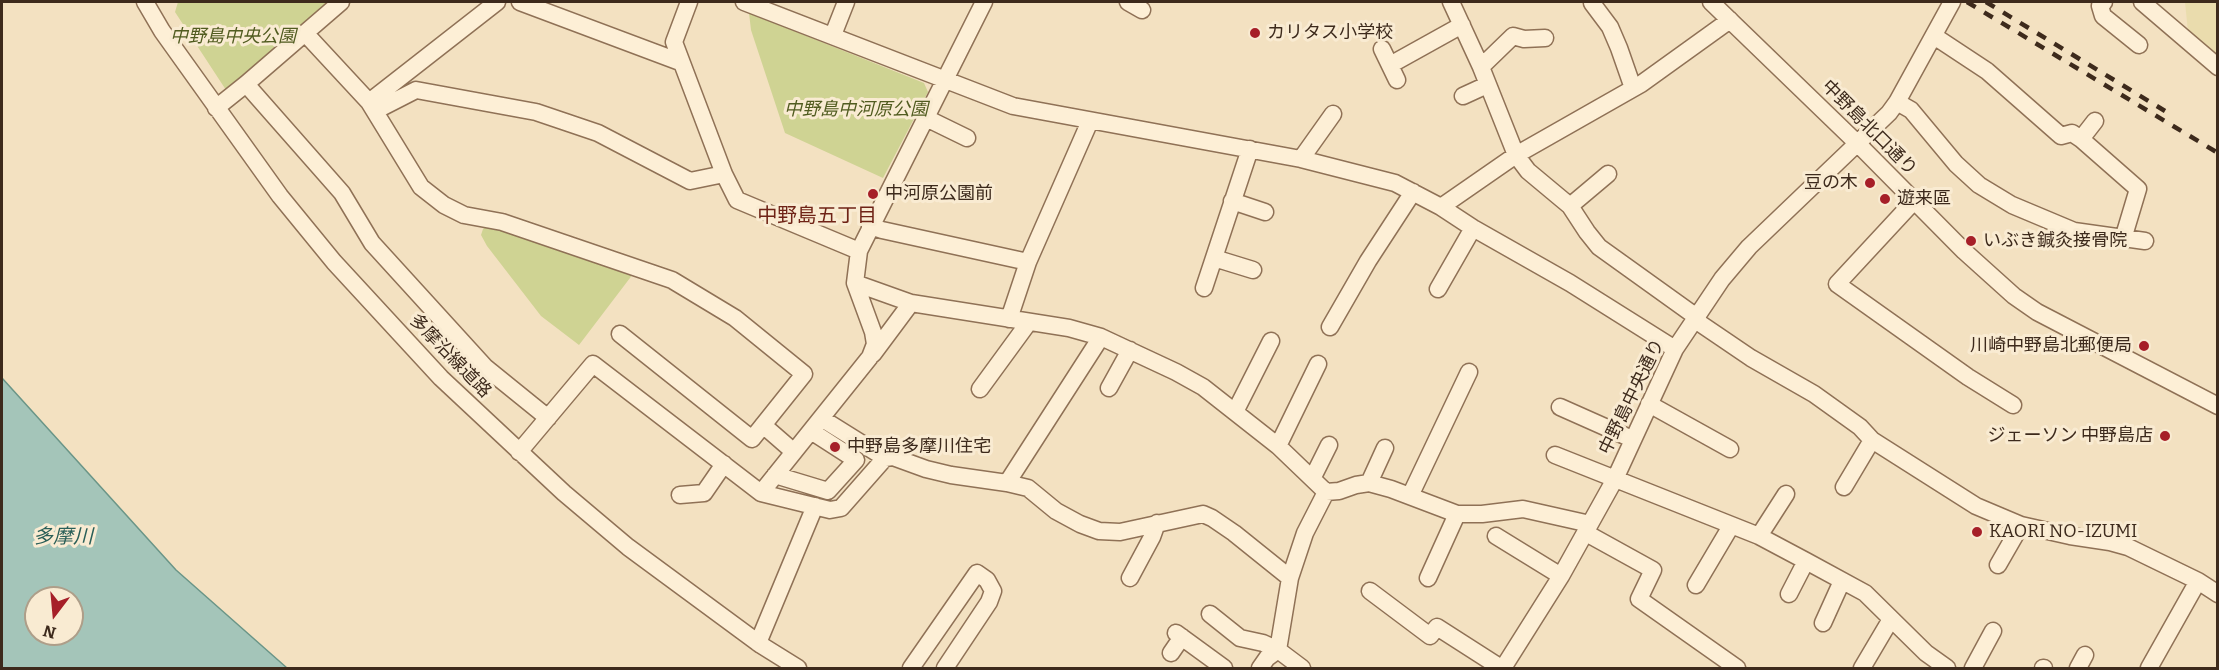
<!DOCTYPE html>
<meta charset="utf-8">
<style>
body{margin:0}
#map{position:relative;width:2219px;height:670px;overflow:hidden;background:#f3e1c1;font-family:Bitter,serif}
canvas{display:block}
.frame{position:absolute;inset:0;border:3px solid #3d2a1c;pointer-events:none}
.north{position:absolute;left:24px;top:586px;width:60px;height:60px;box-sizing:border-box;background:#f9ebd2;border:2px solid #ae9e89;border-radius:50%;rotate:196deg;font-size:16px;font-weight:700;line-height:24px;text-align:center;color:#3d2a1c}
.north::after{content:'';display:block;margin:auto;width:21px;height:27px;background:#a61f28;clip-path:polygon(50% 0,100% 100%,50% 72%,0 100%)}
</style>
<div id="map">
<canvas width="2219" height="670"></canvas>
<div class="frame"></div>
<div class="north">N</div>
</div>
<script>
const context = document.querySelector('canvas').getContext('2d');
context.lineJoin = 'round';
function paint(path, color) {
  context.fillStyle = color;
  context.fill(path, 'evenodd');
}
function poly(rows) {
  const path = new Path2D();
  for (const r of rows) {
    path.moveTo(r[0], r[1]);
    for (let i = 2; i < r.length; i += 2) path.lineTo(r[i], r[i + 1]);
  }
  return path;
}
function trace(path, color, width, dash) {
  context.strokeStyle = color;
  context.lineWidth = width;
  context.lineCap = dash ? 'butt' : 'round';
  context.setLineDash(dash || []);
  context.stroke(path);
}
function label(font, color, halo, rows, align = 'center') {
  context.font = font + ' Bitter,"Noto Sans JP",serif';
  context.lineWidth = 6;
  context.setLineDash([]);
  context.textBaseline = 'middle';
  context.strokeStyle = halo;
  context.fillStyle = color;
  for (const [text, x, y, turn = 0] of rows) {
    context.save();
    context.translate(x, y);
    context.rotate((+turn || 0) * Math.PI / 180);
    context.textAlign = isNaN(turn) ? turn : align;
    if (halo) context.strokeText(text, 0, 0);
    context.fillText(text, 0, 0);
    context.restore();
  }
}
const farmland = poly([
 [2185,2,2217,2,2217,58,2188,32]
]);
const green = poly([
 [178,2,329,2,226,90,175,12],
 [749,13,924,83,928,92,883,178,785,133,751,30],
 [488,225,633,274,579,345,541,316,487,246,481,235,483,229]
]);
const water = poly([
 [2,378,176,570,287,668,2,668,2,378],
 [36,598,72,598,72,634,36,634,36,598]
]);
const minor = poly([
 [145,2,162,31,280,196,334,262,441,378,564,493,628,547,761,645,798,668],
 [520,2,680,62],
 [689,2,674,42,724,174,737,200,859,251],
 [744,2,1013,106,1301,159,1395,183,1441,207,1473,228,1570,283,1675,349],
 [1128,2,1142,10],
 [1451,2,1481,67,1516,155,1528,171,1570,206,1587,232,1599,247,1698,318],
 [1711,2,1858,144,1964,251,2014,296,2037,312,2218,406],
 [2104,2,2100,6,2103,16,2139,45],
 [2142,2,2218,67],
 [1592,3,1610,27,1619,48,1633,88],
 [305,33,369,102,421,187,444,205,464,215,502,222,672,280,735,318,804,374,752,439,620,334],
 [833,35,846,2],
 [1934,36,1987,71,2061,136,2072,133,2081,139,2138,189,2123,239],
 [1382,49,1397,80],
 [1390,65,1462,25],
 [1481,67,1513,36,1524,39,1545,38],
 [246,84,342,193,372,243,485,367,548,418],
 [1463,96,1487,85],
 [369,102,497,2],
 [1897,102,1911,110,1956,164,1979,185,2012,205,2074,231,2145,241],
 [216,108,246,84,341,2],
 [375,111,416,90,536,112,598,133,690,181,724,174],
 [926,118,967,138],
 [2081,139,2095,121],
 [1301,159,1333,114],
 [1232,201,1265,212],
 [1914,201,1837,284,1968,377,2013,405],
 [1570,206,1608,174],
 [1441,207,1516,155,1641,84,1730,20],
 [870,226,882,230,1028,262],
 [1214,258,1253,270],
 [855,283,911,303,1069,328,1101,337,1176,372,1203,387,1278,446,1326,492,1305,533,1290,578,1278,650,1302,668],
 [1204,288,1250,149],
 [1438,289,1473,228],
 [1009,319,1028,262,1090,121],
 [1695,320,1751,358,1814,394,1860,427,1872,440,1976,506,2021,525,2070,536,2110,542,2128,547,2198,581,2218,594],
 [1330,327,1368,261,1413,192],
 [873,354,911,303],
 [1109,388,1130,350],
 [980,389,1029,322],
 [1649,404,1730,449],
 [1560,407,1632,439],
 [1235,412,1271,341],
 [763,425,794,452],
 [1278,446,1318,364],
 [519,452,593,364,761,493,830,510,841,508,885,458,821,418],
 [1555,455,1759,536,1806,561,1865,593,1926,653,1947,668],
 [885,458,893,457,926,469,951,475,1007,483,1101,337],
 [775,475,828,491,856,460,811,431],
 [1313,477,1329,445],
 [1007,483,1028,488,1056,511,1080,524,1099,531,1120,532,1203,514,1212,518,1234,533,1290,578],
 [1369,483,1385,448],
 [1844,487,1872,440],
 [1326,492,1339,491,1356,485,1369,483,1391,489,1457,514,1482,514,1523,509,1590,524],
 [761,493,870,357,875,344,873,332,855,283,859,251,984,2],
 [680,495,704,493,724,464],
 [1410,496,1469,372],
 [1586,533,1653,570,1639,599,1737,668],
 [1496,536,1561,576],
 [1759,536,1786,494],
 [1998,565,2021,525],
 [1130,578,1152,537,1157,523],
 [1428,578,1457,514],
 [1696,585,1731,526],
 [1370,591,1430,636,1437,627,1501,668],
 [1789,594,1806,561],
 [1210,614,1240,638,1263,643,1278,650],
 [1823,623,1842,581],
 [1176,633,1224,668],
 [758,643,815,506],
 [1171,653,1182,637],
 [911,668,977,573,987,580,993,591,989,602,945,668],
 [1260,668,1267,658,1278,650],
 [1503,668,1561,576,1615,479,1675,349,1722,279,1749,247,1889,113,1897,102,1952,2],
 [1862,668,1891,619],
 [1973,668,1993,631],
 [2043,668,2044,668],
 [2078,668,2085,655],
 [2149,668,2198,581]
]);
const rail = poly([
 [1967,2,2218,153],
 [1986,2,2165,111]
]);
const markers = [
 [1255,33,6,"#a61f28"],
 [1870,183,6,"#a61f28"],
 [873,194,6,"#a61f28"],
 [1885,199,6,"#a61f28"],
 [1971,241,6,"#a61f28"],
 [2144,346,6,"#a61f28"],
 [2165,436,6,"#a61f28"],
 [835,447,6,"#a61f28"],
 [1977,532,6,"#a61f28"]
];
const poiNames = [
 ["カリタス小学校",1267,33],
 ["豆の木",1858,183,"right"],
 ["中河原公園前",885,194],
 ["遊来區",1897,199],
 ["いぶき鍼灸接骨院",1983,241],
 ["川崎中野島北郵便局",2132,346,"right"],
 ["ジェーソン 中野島店",2153,436,"right"],
 ["中野島多摩川住宅",847,447],
 ["KAORI NO-IZUMI",1989,532]
];
const parkNames = [
 ["中野島中央公園",233,37],
 ["中野島中河原公園",856,110]
];
const streetNames = [
 ["中野島北口通り",1869,128,45],
 ["多摩沿線道路",450,356,46],
 ["中野島中央通り",1632,397,-64]
];
const neighbourhoodNames = [
 ["中野島五丁目",817,216]
];
const waterNames = [
 ["多摩川",63,537]
];
paint(farmland, '#eadcad');
paint(green, '#cfd393');
paint(water, '#a4c5b9');
trace(water, '#6a9587', 1.5);
trace(minor, '#8f7156', 19);
trace(minor, '#fdefd6', 16);
trace(rail, '#3d2a1c', 4.5, [10, 10]);
for (const [x, y, r, color] of markers) {
  const dot = new Path2D();
  dot.arc(x, y, r, 0, 2 * Math.PI);
  context.fillStyle = color;
  context.fill(dot);
  trace(dot, '#f9ebd2', 2);
}
label('18px', '#3d2a1c', '#f9ebd2', poiNames, 'left');
label('italic 18px', '#515c20', '#f9ebd2', parkNames);
label('18px', '#3d2a1c', '#f9ebd2', streetNames);
label('20px', '#6f2316', '#f9ebd2', neighbourhoodNames);
label('italic 20px', '#2a5f58', '#f9ebd2', waterNames);
</script>
